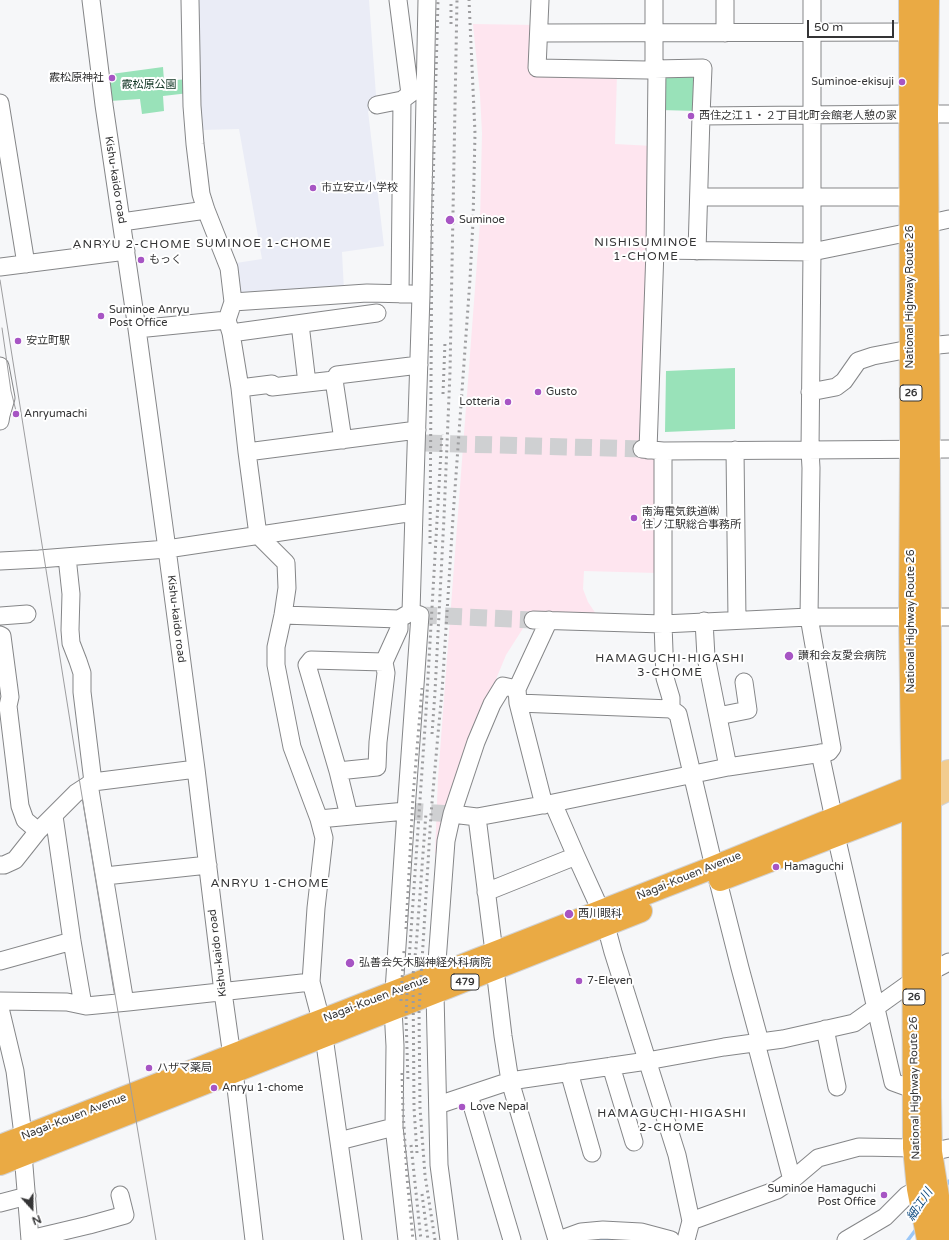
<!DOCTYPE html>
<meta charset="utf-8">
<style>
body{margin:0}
#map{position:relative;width:949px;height:1240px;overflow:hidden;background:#f6f7f9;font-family:"Varela Round",sans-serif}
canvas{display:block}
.north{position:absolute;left:12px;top:1188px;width:40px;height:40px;-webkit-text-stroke:3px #fff;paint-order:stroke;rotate:159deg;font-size:11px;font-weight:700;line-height:16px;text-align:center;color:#343435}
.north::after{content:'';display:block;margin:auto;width:14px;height:18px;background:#343435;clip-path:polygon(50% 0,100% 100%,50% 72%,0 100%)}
.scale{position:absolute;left:807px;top:20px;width:87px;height:18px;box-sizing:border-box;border:2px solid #343435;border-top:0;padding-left:5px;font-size:12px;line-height:14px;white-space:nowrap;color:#343435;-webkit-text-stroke:3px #fff;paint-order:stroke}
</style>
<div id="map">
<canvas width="949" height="1240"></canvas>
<div class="north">N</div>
<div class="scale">50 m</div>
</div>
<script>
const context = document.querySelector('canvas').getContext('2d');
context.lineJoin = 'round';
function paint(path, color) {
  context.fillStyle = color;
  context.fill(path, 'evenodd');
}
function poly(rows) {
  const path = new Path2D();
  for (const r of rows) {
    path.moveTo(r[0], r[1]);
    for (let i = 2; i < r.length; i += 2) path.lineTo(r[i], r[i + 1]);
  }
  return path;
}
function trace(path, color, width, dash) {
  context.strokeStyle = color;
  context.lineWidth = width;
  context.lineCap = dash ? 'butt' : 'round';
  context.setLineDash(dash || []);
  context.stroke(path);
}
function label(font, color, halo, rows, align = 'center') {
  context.font = font + ' "Varela Round","Noto Sans JP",sans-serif';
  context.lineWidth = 4;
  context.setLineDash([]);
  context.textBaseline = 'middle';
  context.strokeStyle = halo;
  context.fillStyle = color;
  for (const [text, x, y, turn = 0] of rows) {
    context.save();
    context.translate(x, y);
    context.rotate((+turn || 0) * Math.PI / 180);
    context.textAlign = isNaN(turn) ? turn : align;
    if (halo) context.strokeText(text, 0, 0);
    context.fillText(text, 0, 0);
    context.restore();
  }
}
const built = poly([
 [194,0,369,0,377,109,368,111,384,246,342,252,344,291,242,295,240,289,236,263,262,259,239,129,202,130]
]);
const industrial = poly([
 [473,24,535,25,534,72,617,74,615,144,653,146,652,456,657,460,657,573,584,571,583,589,588,602,598,617,534,611,506,655,480,718,441,854,435,853,438,778,480,222,482,133,480,95]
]);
const green = poly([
 [163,67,164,81,188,79,189,93,163,96,164,111,142,114,140,99,110,101,104,75],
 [700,70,698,111,660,110,661,71],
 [735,368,735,429,665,432,666,371]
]);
const stream = poly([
 [945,1187,949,1181],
 [591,1240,611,1238,623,1240],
 [908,1240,917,1228]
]);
const minorTunnel = poly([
 [425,443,642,449],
 [420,615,533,620],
 [406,811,452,814]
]);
const minor = poly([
 [91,0,104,105,137,329,167,549,196,769,223,992,234,1071,254,1240],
 [190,0,192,106,195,144,201,194,206,210,229,268,233,302,227,320,231,333,240,388,247,452,258,535,286,563,287,588,283,615,276,647,276,665,292,747,319,819,324,838,316,908,311,982,321,1020],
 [540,0,537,68,647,70,654,69,703,68,701,116,910,114],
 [654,0,654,69],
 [725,1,725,33],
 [539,33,909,32],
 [0,103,26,264],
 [377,105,402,100,410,94,398,0],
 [927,114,949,114],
 [699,197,910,197],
 [122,222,206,210],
 [927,224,949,219],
 [655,250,812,252,910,232],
 [697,251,701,116],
 [0,267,126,251],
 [400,294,402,100],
 [233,302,367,293,411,294],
 [300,324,307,383],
 [137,329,227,320],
 [231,333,377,313],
 [928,346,949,344],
 [0,366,6,398,1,415,0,421],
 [334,380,343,440],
 [240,388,272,384,272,387,334,380,337,375,419,365],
 [810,392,836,387,844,381,858,361,873,356,899,351,911,350],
 [642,449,663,451,949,449],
 [648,450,655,250,657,69],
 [735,450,737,620],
 [663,451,663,624,665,678,671,698,671,709],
 [247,452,417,430],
 [67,557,71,594,70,630,71,643,78,661,82,673,82,692,93,782],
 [0,561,39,559,167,549,414,512,421,295,427,0],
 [411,612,414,512],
 [283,615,399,619,411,612,420,615,406,811,394,991],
 [0,616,27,614],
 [929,617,949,617],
 [533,620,663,624,809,617,910,617],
 [704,621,706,657,728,767],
 [0,635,2,636,10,697,8,706,20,806,25,820,38,831],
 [384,662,311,660,307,665,338,771,377,767,378,742,386,673,384,662,399,629,399,619],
 [518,703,671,709,678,714,714,867],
 [718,716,748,710,744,682],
 [820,753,834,819],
 [338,771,349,816],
 [89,784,124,997,126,1000,128,1002,311,982],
 [553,803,576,856,601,911,606,926,613,952,677,1155,691,1221,686,1240],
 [544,805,518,703,517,689,549,620],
 [452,814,477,817,553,803,728,767,829,752,832,748,809,617,811,468,810,450,812,252,812,0],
 [54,816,72,941,83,1005],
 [477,817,494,952],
 [319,819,406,811],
 [836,836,893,1082,915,1090],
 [0,865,4,865,15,860,38,831,76,793,93,782,196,769],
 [105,876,208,865],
 [718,881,740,968,760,1042],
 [486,892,576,856],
 [0,961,72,941],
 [495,969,503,1036,510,1081,557,1240],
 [436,975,446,841,452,814,476,742,492,704,503,686,517,689],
 [435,993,439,1165,449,1240],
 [0,1001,67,1002,86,1006,128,1002],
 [0,1008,15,1071,22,1127,24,1166,30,1240],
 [393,1009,395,1046,394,1127,407,1240],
 [825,1029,837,1087],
 [324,1037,353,1240],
 [756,1043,792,1180],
 [611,1066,634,1142],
 [569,1072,592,1153],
 [469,1095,512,1240],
 [438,1105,510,1081,647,1061,724,1047,783,1039,854,1023,914,980,949,962],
 [339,1141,394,1127],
 [931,1152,949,1148],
 [0,1203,27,1196],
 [691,1221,777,1190,792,1180,818,1158,859,1147,914,1148],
 [30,1239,89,1225,125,1215,120,1195],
 [559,1240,581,1232,603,1230,641,1232,671,1240],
 [846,1240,885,1217,907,1195,918,1189]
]);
const major = poly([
 [929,779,949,771],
 [929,799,949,789]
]);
const highway = poly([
 [910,0,911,449,910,617,913,823,914,1148,918,1189,928,1240],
 [928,0,927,114,930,649,930,1097,931,1152,945,1240],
 [720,880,926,801],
 [0,1146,714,867,924,782],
 [0,1164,641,911]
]);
const tram = poly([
 [0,280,81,790,156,1240],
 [2,328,11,391,16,411]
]);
const rail = poly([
 [451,24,451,0],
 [443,394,445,342],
 [430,544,432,223,438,0],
 [432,734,435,692,444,517,450,372,457,0],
 [406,929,413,797,422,688],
 [409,961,426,712,442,434],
 [407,993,406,1017,408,1081],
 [401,1001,402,980,404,951],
 [402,1073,403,1110,407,1177,413,1240],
 [411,1145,421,1240],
 [417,1153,414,1108,413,975,416,948,426,813],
 [422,1194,428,1240],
 [435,1240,425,1175,420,1108,419,1010,431,814,438,734,442,692,453,517,470,279,473,221,475,133,469,0]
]);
const markers = [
 [112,78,4,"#a755c4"],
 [902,82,4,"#a755c4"],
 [691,116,4,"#a755c4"],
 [313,188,4,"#a755c4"],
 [450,220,5,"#a755c4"],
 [141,260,4,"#a755c4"],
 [101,316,4,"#a755c4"],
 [18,341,4,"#a755c4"],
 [538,392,4,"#a755c4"],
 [508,402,4,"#a755c4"],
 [16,414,4,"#a755c4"],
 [634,518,4,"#a755c4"],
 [789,656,5,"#a755c4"],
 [776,867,4,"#a755c4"],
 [569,914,5,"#a755c4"],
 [350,963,5,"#a755c4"],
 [579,981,4,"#a755c4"],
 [149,1068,4,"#a755c4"],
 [214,1088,4,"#a755c4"],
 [462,1107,4,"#a755c4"],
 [884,1195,4,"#a755c4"]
];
const shields = [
 [911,393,22],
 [465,982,28],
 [914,997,22]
];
const shieldNames = [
 ["26",911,393],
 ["479",465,982],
 ["26",914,997]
];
const poiNames = [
 ["霰松原神社",104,78,"right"],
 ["Suminoe-ekisuji",894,82,"right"],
 ["西住之江１・２丁目北町会館老人憩の家",699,116],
 ["市立安立小学校",321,188],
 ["Suminoe",459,220],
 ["もっく",149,260],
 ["Suminoe Anryu",109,310],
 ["Post Office",109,323],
 ["安立町駅",26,341],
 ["Gusto",546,392],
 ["Lotteria",500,402,"right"],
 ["Anryumachi",24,414],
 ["南海電気鉄道㈱",642,512],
 ["住ノ江駅総合事務所",642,525],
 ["讃和会友愛会病院",798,656],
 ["Hamaguchi",784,867],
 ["西川眼科",578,914],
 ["弘善会矢木脳神経外科病院",359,963],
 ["7-Eleven",587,981],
 ["ハザマ薬局",157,1068],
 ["Anryu 1-chome",222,1088],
 ["Love Nepal",470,1107],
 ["Suminoe Hamaguchi",876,1189,"right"],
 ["Post Office",876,1202,"right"]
];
const parkNames = [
 ["霰松原公園",149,85]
];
const streetNames = [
 ["Kishu-kaido road",115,180,81],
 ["National Highway Route 26",910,297,-90],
 ["Kishu-kaido road",176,619,83],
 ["National Highway Route 26",911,621,-90],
 ["Nagai-Kouen Avenue",689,876,-22],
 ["Kishu-kaido road",218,953,-97],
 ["Nagai-Kouen Avenue",376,999,-21],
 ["National Highway Route 26",915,1088,-91],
 ["Nagai-Kouen Avenue",74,1117,-21]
];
const neighbourhoodNames = [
 ["NISHISUMINOE",646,243],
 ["1-CHOME",646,257],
 ["SUMINOE 1-CHOME",264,244],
 ["ANRYU 2-CHOME",132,245],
 ["HAMAGUCHI-HIGASHI",670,659],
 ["3-CHOME",670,673],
 ["ANRYU 1-CHOME",270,884],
 ["HAMAGUCHI-HIGASHI",672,1114],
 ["2-CHOME",672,1128]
];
const waterNames = [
 ["細江川",920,1205,-56]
];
paint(built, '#eaecf6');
paint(industrial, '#fee5ef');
paint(green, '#99e2b9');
trace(stream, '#9bc7f7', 3.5);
trace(minorTunnel, '#cfd0d2', 17, [17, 8]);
trace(minor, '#858688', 19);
trace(major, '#d2d2d3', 24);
trace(highway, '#d2d2d3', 24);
trace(minor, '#fff', 17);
trace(major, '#f2cc8f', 22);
trace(highway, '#eaaa44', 22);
trace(tram, '#9d9d9f', 1);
trace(rail, '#9d9d9f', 3, [2, 4]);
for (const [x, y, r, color] of markers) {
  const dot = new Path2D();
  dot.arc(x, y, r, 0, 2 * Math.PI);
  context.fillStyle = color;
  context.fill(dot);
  trace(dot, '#fff', 1.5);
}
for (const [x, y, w] of shields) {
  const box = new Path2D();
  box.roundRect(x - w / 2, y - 8, w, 16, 3);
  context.fillStyle = '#fff';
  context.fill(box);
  trace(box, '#343435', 1);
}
label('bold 10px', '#343435', null, shieldNames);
label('11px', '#343435', '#fff', poiNames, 'left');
label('11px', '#0e3321', '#fff', parkNames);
label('11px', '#343435', '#fff', streetNames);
context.letterSpacing = '1px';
label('12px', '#343435', '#fff', neighbourhoodNames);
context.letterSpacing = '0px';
label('italic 12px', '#0d497e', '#fff', waterNames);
</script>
